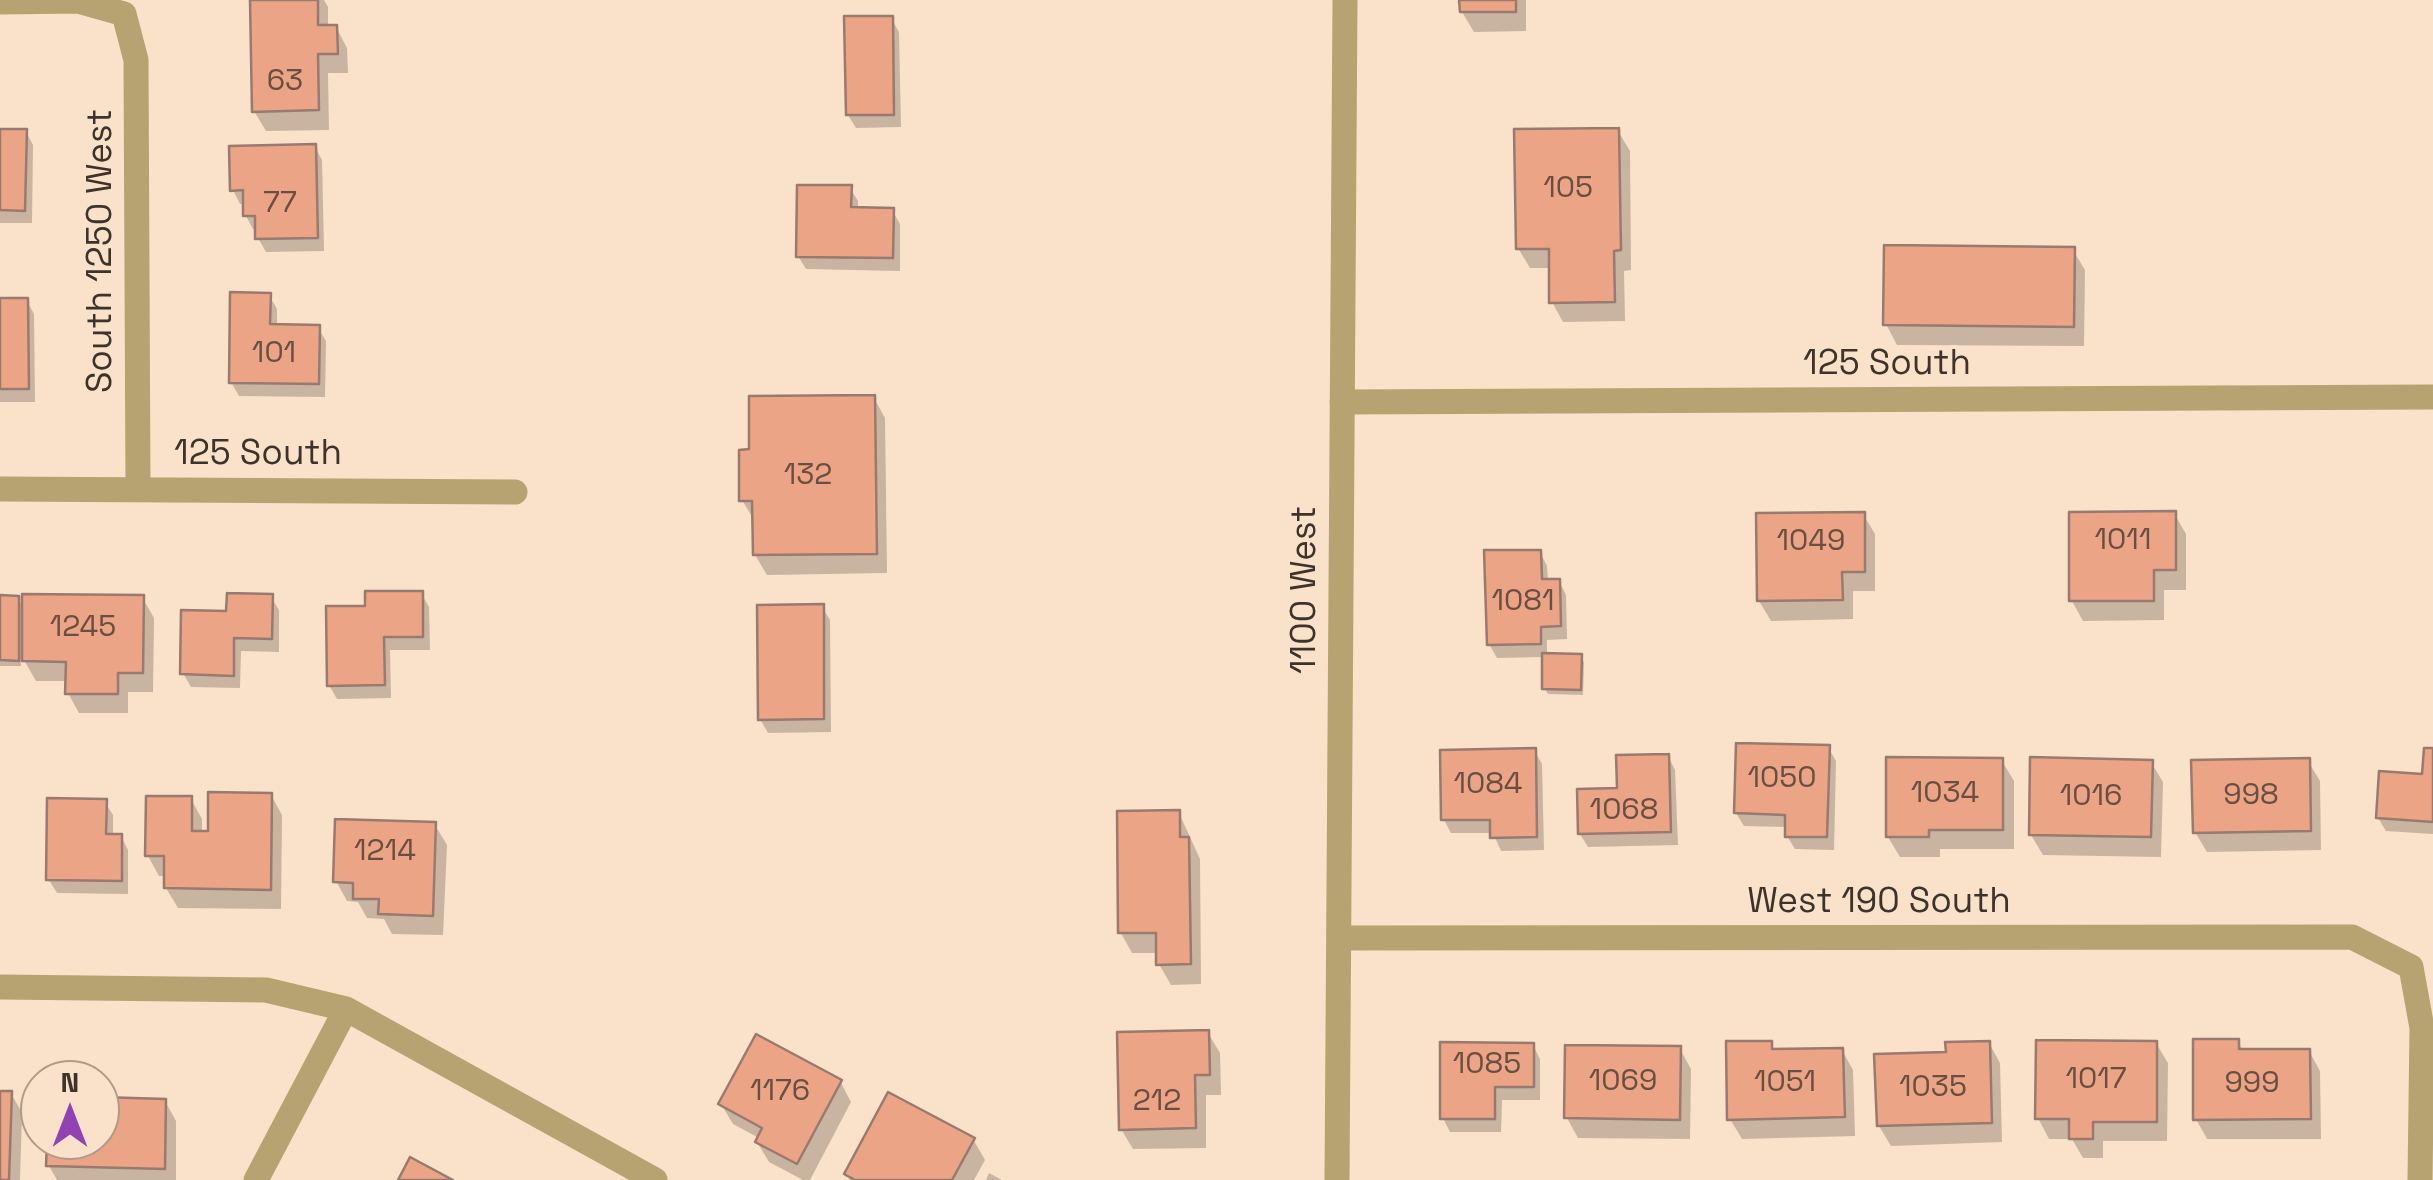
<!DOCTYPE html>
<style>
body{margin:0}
#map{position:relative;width:2433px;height:1180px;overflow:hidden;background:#fae1ca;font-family:"Space Grotesk",sans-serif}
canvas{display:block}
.north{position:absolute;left:20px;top:1060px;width:100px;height:100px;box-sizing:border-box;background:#fae1ca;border:2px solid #ae9b8a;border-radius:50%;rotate:0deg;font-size:28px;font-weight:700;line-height:40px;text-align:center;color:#3d332a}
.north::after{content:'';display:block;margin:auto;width:35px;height:45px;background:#9142b3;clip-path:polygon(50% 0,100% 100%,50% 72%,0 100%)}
</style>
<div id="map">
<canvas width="2433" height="1180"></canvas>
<div class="north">N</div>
</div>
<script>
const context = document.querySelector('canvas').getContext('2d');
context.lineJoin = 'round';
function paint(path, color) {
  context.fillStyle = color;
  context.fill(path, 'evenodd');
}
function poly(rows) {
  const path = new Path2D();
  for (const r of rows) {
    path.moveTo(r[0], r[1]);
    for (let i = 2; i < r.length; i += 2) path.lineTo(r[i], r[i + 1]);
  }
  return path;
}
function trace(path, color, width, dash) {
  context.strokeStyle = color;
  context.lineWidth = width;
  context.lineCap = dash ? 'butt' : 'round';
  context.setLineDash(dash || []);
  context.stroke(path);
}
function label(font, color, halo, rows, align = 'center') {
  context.font = font + ' "Space Grotesk",sans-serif';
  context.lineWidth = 8;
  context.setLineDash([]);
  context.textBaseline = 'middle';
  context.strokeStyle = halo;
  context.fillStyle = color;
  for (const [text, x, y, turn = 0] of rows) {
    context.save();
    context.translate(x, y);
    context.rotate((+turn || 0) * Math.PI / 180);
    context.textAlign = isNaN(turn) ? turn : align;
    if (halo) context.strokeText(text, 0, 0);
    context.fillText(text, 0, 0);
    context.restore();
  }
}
const shadow = poly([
 [252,0,324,0,328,7,328,27,336,27,347,48,348,73,328,73,329,130,266,131,254,111],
 [1462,0,1526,0,1526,31,1474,32,1462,12],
 [891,18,899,32,901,127,856,128,848,115],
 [0,131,26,132,33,145,32,223,0,223],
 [1618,131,1630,151,1631,270,1624,271,1625,321,1563,322,1552,302,1551,268,1530,268,1518,248],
 [315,147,322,160,324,251,266,252,258,238,258,229,253,229,246,216,245,203,240,204,233,190],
 [850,188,858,201,858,210,892,210,900,224,900,271,806,269,798,256],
 [2073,250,2085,270,2084,346,1897,345,1886,324],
 [269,295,277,309,277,327,318,328,326,341,325,397,239,396,231,382],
 [0,301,27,301,34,314,35,402,0,402],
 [874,398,885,418,887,573,767,575,755,555,754,520,742,500],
 [2174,513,2186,534,2186,590,2164,590,2164,620,2083,621,2072,601],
 [1863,514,1875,534,1875,591,1853,591,1853,619,1771,621,1759,601],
 [1540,552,1547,566,1548,581,1559,581,1566,595,1567,639,1547,640,1547,656,1580,656,1584,662,1583,695,1548,694,1544,688,1544,657,1497,658,1489,644],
 [421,593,429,607,430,650,390,650,391,698,337,699,329,685,368,609],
 [142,597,154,618,153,692,128,692,128,713,79,713,68,693,68,681,36,681,21,655,21,666,0,666,0,598,18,598,24,609],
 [271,597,279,610,279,652,241,651,240,688,191,687,183,673,229,613],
 [822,607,830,620,831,732,768,733,760,719],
 [1828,747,1836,761,1834,850,1795,849,1787,836,1787,827,1744,826,1736,813],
 [1534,750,1542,764,1544,850,1501,851,1493,833,1451,833,1444,820],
 [2433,751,2433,834,2386,831,2378,818,2424,776],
 [1668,756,1675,770,1678,845,1588,847,1580,834,1620,790],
 [2002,761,2014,781,2014,849,1940,849,1940,857,1900,857,1888,837],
 [2308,761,2320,781,2321,850,2207,852,2195,832],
 [2151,762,2163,782,2161,857,2043,855,2031,835],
 [271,795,282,815,281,909,178,908,166,888,166,876,159,876,148,856,191,799,202,819,202,833,210,833],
 [105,802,113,815,113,836,121,836,128,850,128,894,57,893,49,880],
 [1179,813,1200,859,1201,984,1171,985,1159,964,1159,953,1132,953,1121,933],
 [435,825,447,845,443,935,392,934,384,919,367,918,358,902,347,901,336,881],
 [1208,1033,1220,1053,1221,1095,1206,1095,1206,1148,1133,1149,1121,1129],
 [2238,1042,2243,1051,2309,1051,2320,1071,2321,1139,2207,1139,2196,1119],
 [1770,1043,1775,1052,1842,1050,1853,1070,1855,1136,1742,1139,1730,1119],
 [1989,1043,2000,1063,2002,1142,1891,1146,1879,1126],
 [2156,1043,2168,1063,2167,1141,2103,1141,2103,1158,2083,1158,2072,1139,2049,1139,2038,1118],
 [1533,1045,1540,1059,1540,1100,1502,1100,1501,1132,1450,1132,1443,1118],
 [1680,1049,1691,1069,1690,1139,1578,1138,1567,1118],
 [840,1081,851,1102,810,1180,803,1180,769,1162,757,1142,759,1138,733,1124,721,1104],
 [0,1093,11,1093,22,1113,20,1180,0,1180],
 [100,1099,165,1101,176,1121,176,1180,57,1180,49,1166,49,1140,100,1140],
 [973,1139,985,1160,974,1180,850,1180,847,1174],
 [989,1173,1002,1180,986,1180]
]);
const building = poly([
 [250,0,318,0,318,25,337,25,338,54,318,54,319,110,252,112,250,0],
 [1459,0,1516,0,1516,12,1460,12,1459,0],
 [844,16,893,16,894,115,846,115,844,16],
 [1619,128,1621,250,1614,251,1615,302,1549,303,1549,249,1516,249,1514,129,1619,128],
 [0,129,27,129,25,211,0,210,0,129],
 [316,144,318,238,255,239,255,216,243,216,243,190,230,191,229,146,316,144],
 [797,185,852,185,851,207,894,208,893,258,796,257,797,185],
 [1884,245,2075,247,2074,327,1883,325,1884,245],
 [230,292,271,293,270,324,320,325,319,384,229,383,230,292],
 [0,298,28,298,29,389,0,389,0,298],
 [875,395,877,554,753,555,752,501,739,501,739,450,749,449,749,396,875,395],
 [2176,511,2176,570,2154,570,2154,601,2069,601,2069,512,2176,511],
 [1865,512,1865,572,1842,572,1843,600,1757,601,1756,513,1865,512],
 [1484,550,1541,550,1542,579,1560,579,1561,626,1541,627,1541,644,1487,645,1484,550],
 [365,591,423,591,423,637,384,637,385,685,327,686,326,606,365,606,365,591],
 [227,593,273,594,272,639,234,638,234,676,180,674,181,610,226,611,227,593],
 [22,594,144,595,143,673,118,673,118,694,65,694,66,662,22,661,22,594],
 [0,595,19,596,19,661,0,660,0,595],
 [824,604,824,719,758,720,757,605,824,604],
 [1542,653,1582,654,1581,690,1542,689,1542,653],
 [1736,743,1830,745,1827,837,1785,837,1785,815,1734,813,1736,743],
 [1536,748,1537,837,1490,838,1490,820,1441,820,1440,750,1536,748],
 [2424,748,2433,748,2433,822,2376,818,2379,771,2422,774,2424,748],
 [1669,754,1671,832,1578,834,1577,789,1617,788,1616,755,1669,754],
 [1886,757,2003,758,2003,830,1929,830,1929,837,1886,837,1886,757],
 [2030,757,2153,760,2151,837,2029,835,2030,757],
 [2310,758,2311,831,2193,833,2191,760,2310,758],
 [208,792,272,793,271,890,164,888,164,856,145,856,146,796,192,796,192,831,208,831,208,792],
 [47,798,107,799,106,834,122,834,122,881,46,880,47,798],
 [1180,810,1180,837,1189,837,1191,964,1156,965,1156,933,1118,933,1117,811,1180,810],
 [335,819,436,822,433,916,378,914,379,899,353,899,353,883,333,882,335,819],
 [1209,1030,1210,1075,1195,1075,1196,1128,1119,1130,1117,1032,1209,1030],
 [756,1034,842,1080,797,1164,755,1142,762,1128,718,1104,756,1034],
 [2193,1039,2239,1039,2239,1049,2310,1049,2311,1119,2193,1120,2193,1039],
 [2036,1040,2157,1041,2157,1122,2093,1122,2093,1139,2069,1139,2069,1119,2035,1119,2036,1040],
 [1726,1041,1772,1041,1772,1049,1843,1048,1845,1117,1727,1120,1726,1041],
 [1990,1041,1992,1123,1877,1126,1874,1054,1946,1052,1945,1042,1990,1041],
 [1440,1042,1534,1043,1534,1087,1495,1087,1495,1119,1440,1119,1440,1042],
 [1565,1045,1681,1046,1680,1120,1564,1118,1565,1045],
 [0,1091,12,1091,9,1180,0,1180,0,1091],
 [888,1092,975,1138,952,1180,855,1180,844,1174,888,1092],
 [100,1097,166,1099,165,1169,46,1166,47,1140,100,1140,100,1097],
 [410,1157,453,1180,398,1180,410,1157]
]);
const minor = poly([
 [0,2,78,1,124,14,136,60,138,489],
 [1342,402,2433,397],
 [0,489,515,492],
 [1339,938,2352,937,2411,967,2422,1028,2420,1180],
 [0,987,266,990,346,1009,655,1180],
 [256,1180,346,1009],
 [1337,1180,1345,0]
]);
const numberNames = [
 ["63",285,82],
 ["105",1568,189],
 ["77",280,204],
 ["101",274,354],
 ["132",808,476],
 ["1011",2123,541],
 ["1049",1811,542],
 ["1081",1523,602],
 ["1245",83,628],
 ["1050",1782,779],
 ["1084",1488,785],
 ["1034",1945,794],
 ["998",2251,796],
 ["1016",2091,797],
 ["1068",1624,811],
 ["1214",385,852],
 ["1085",1487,1065],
 ["1017",2096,1080],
 ["1069",1623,1082],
 ["1051",1785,1083],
 ["999",2252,1084],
 ["1035",1933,1088],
 ["1176",780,1092],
 ["212",1157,1102]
];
const streetNames = [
 ["South 1250 West",102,251,-90],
 ["125 South",1887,365],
 ["125 South",258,455],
 ["1100 West",1306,590,-90],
 ["West 190 South",1879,903]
];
paint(shadow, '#0003');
paint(building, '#eca487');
trace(building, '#987a6e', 2.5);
trace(minor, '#b7a272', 25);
label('30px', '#694f41', null, numberNames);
label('35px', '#3d332a', '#fae1ca', streetNames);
</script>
